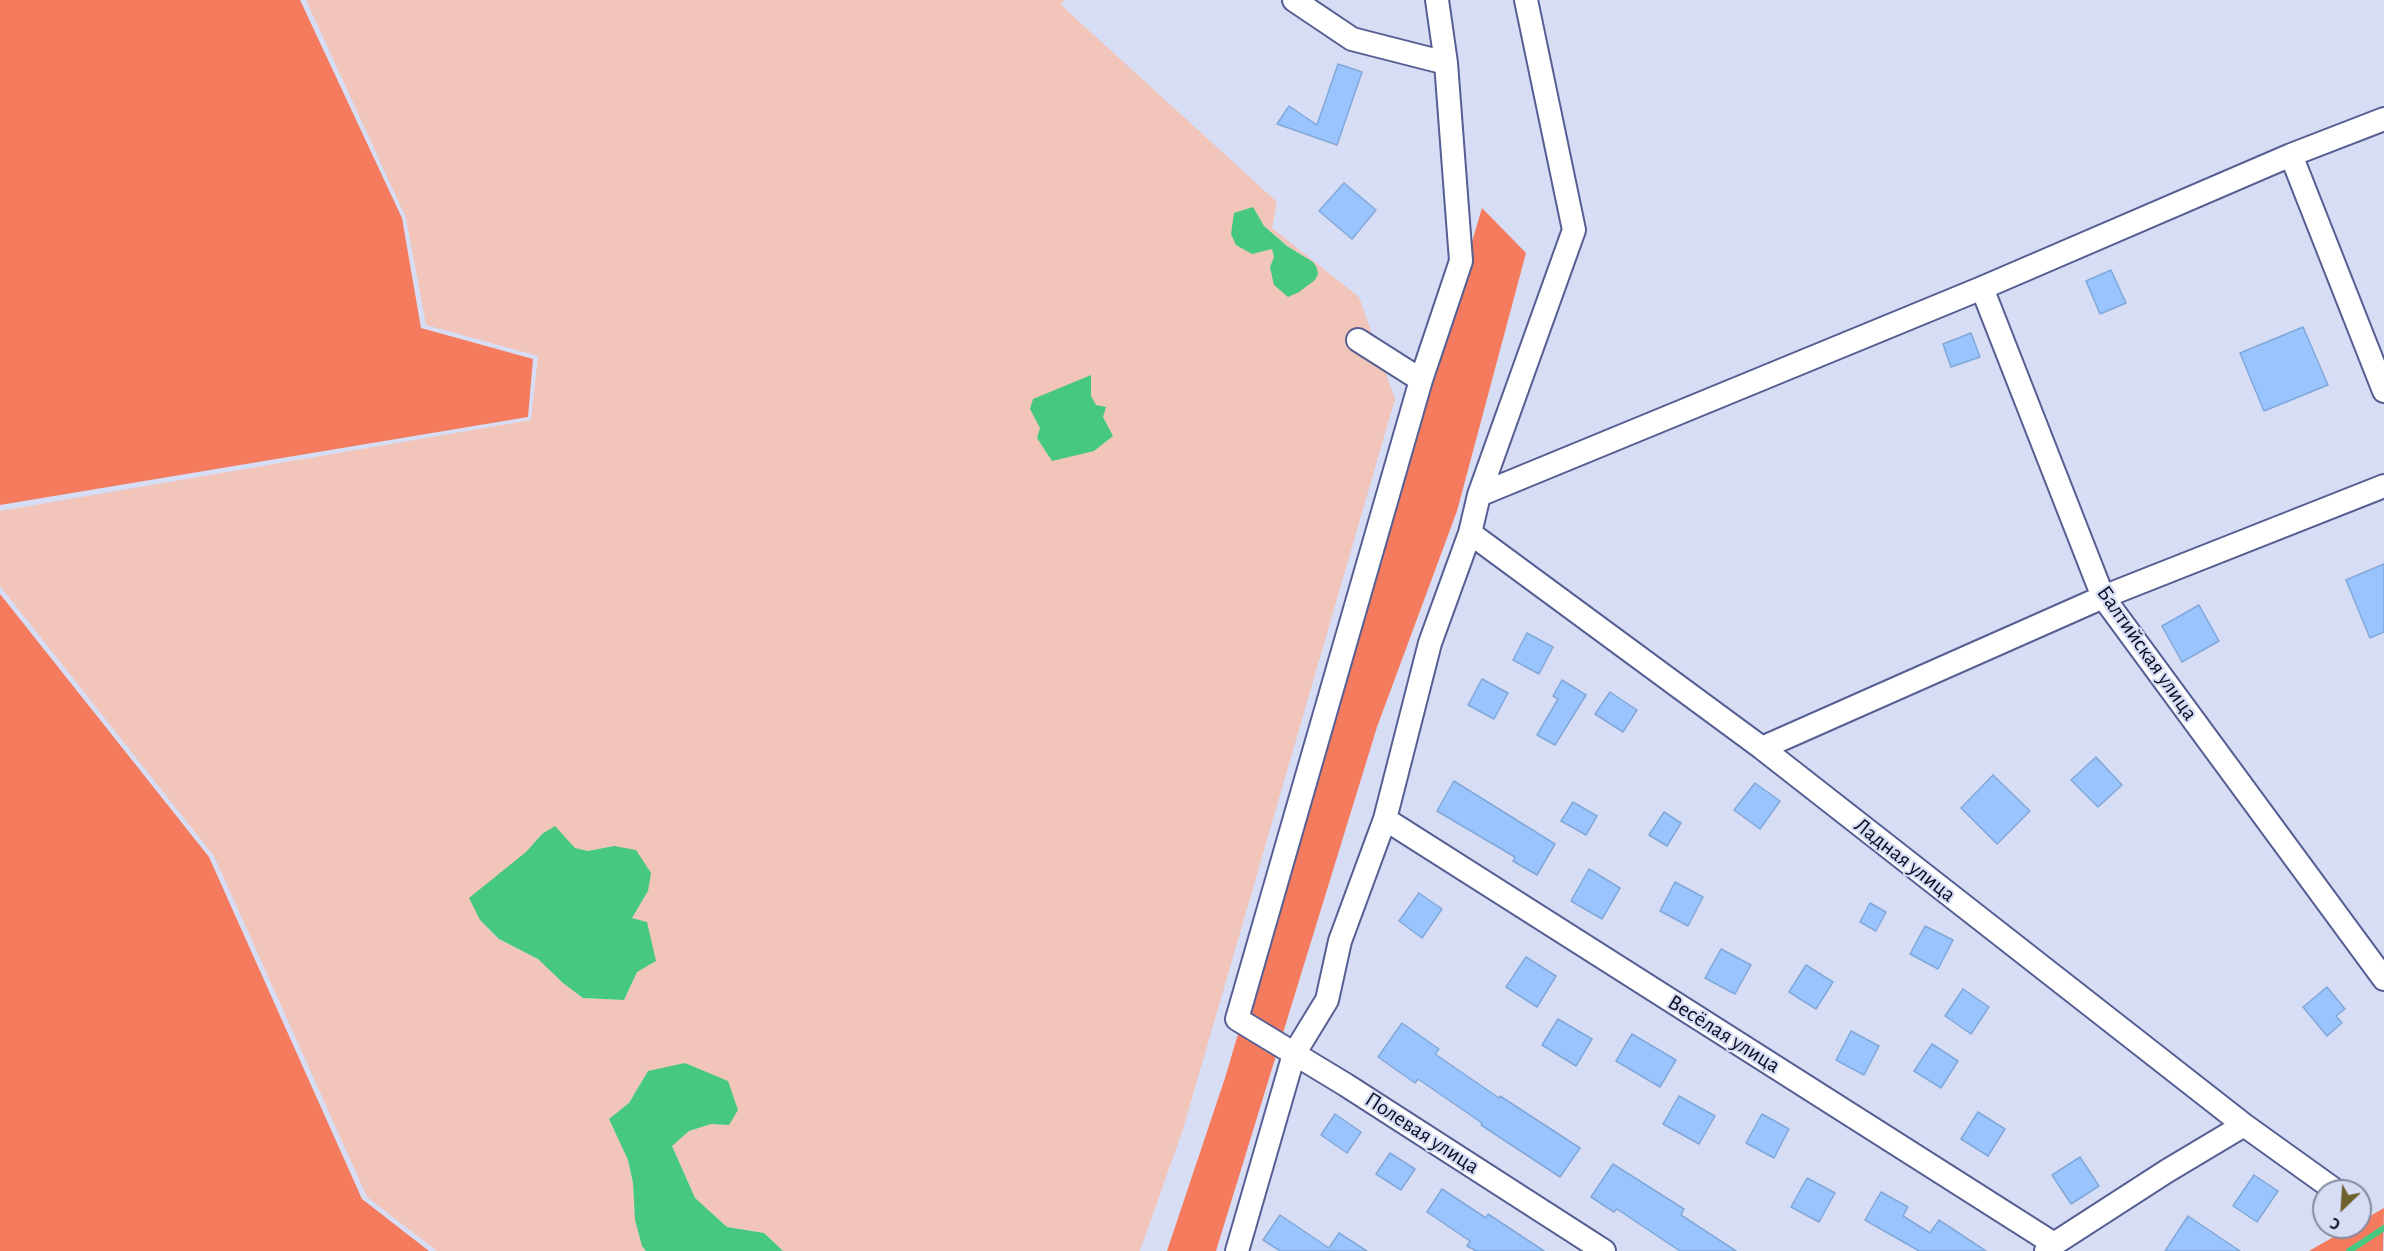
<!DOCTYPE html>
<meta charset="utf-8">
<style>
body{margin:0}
#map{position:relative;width:2384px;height:1251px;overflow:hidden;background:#d7ddf5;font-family:"Alegreya Sans",sans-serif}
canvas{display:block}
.north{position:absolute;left:2312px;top:1179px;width:60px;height:60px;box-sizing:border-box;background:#d7ddf5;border:2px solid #858aa0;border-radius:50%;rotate:205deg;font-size:16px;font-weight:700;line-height:24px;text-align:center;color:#0a0d21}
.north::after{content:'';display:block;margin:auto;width:21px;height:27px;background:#6e612e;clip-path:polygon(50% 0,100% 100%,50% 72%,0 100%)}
</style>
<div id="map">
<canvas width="2384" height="1251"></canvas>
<div class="north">С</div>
</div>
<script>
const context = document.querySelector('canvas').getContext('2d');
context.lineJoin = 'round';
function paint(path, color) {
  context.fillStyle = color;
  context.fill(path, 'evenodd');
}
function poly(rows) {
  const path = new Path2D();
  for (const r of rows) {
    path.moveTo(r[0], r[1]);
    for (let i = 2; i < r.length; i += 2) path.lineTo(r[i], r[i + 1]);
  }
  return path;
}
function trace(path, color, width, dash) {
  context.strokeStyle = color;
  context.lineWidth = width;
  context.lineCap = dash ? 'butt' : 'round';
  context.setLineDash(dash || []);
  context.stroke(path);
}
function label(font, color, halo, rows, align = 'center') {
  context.font = font + ' "Alegreya Sans",sans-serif';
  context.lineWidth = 4.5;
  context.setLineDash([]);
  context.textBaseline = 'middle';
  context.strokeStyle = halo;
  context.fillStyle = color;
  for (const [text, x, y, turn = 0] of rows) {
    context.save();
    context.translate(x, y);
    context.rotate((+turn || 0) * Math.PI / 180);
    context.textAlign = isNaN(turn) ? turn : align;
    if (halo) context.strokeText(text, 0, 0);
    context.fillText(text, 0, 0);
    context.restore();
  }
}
const green = poly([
 [306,0,1064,0,1061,5,1277,202,1272,228,1359,297,1395,399,1183,1129,1140,1251,783,1251,764,1233,727,1227,695,1198,672,1146,689,1131,711,1124,729,1125,648,1071,629,1103,609,1119,628,1160,633,1183,635,1220,642,1246,646,1251,437,1251,367,1197,214,856,0,586,0,511,531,420,538,356,426,325,406,218],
 [1264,226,1287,246,1313,262,1270,267,1274,257,1272,248,1252,254],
 [542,834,575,848,588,851,614,846,648,891,632,918,637,972,624,1000,583,998,563,983,538,959,498,939,480,920,526,852]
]);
const forest = poly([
 [0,0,300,0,402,218,421,328,533,359,528,417,0,505],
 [1482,208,1526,253,1457,511,1377,727,1216,1251,1167,1251,1225,1078],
 [0,594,209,857,362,1199,429,1251,0,1251],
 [2384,1208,2383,1251,2309,1251,2351,1227,2360,1227,2360,1222]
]);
const water = poly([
 [1253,207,1264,226,1287,246,1313,262,1317,268,1318,274,1315,280,1299,292,1288,297,1274,285,1270,267,1274,257,1272,249,1252,254,1236,245,1231,234,1234,213],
 [1091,375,1091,396,1096,405,1106,407,1103,417,1113,436,1094,451,1052,461,1037,438,1040,428,1030,409,1033,399],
 [555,826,575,848,588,851,614,846,636,850,651,873,648,891,632,918,647,922,656,961,637,972,624,1000,583,998,563,983,538,959,499,939,480,920,469,898,526,852,542,834],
 [685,1063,728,1081,738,1110,729,1125,711,1124,689,1131,672,1146,695,1198,727,1227,764,1233,783,1251,646,1251,642,1246,635,1220,633,1183,628,1160,609,1119,629,1103,648,1071]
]);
const stream = poly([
 [2349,1251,2384,1228]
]);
const building = poly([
 [1338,64,1362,72,1337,145,1277,124,1289,106,1317,125,1338,64],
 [1344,183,1376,210,1352,239,1319,211,1344,183],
 [2111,270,2126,303,2100,314,2086,281,2111,270],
 [2303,327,2328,385,2264,411,2240,353,2303,327],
 [1971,333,1980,357,1951,367,1943,344,1971,333],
 [2384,564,2384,632,2370,638,2346,580,2384,564],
 [2199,605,2219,641,2182,662,2162,626,2199,605],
 [1527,633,1553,647,1539,674,1513,660,1527,633],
 [1482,679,1508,693,1494,719,1468,705,1482,679],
 [1562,680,1586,695,1555,745,1537,735,1558,699,1553,696,1562,680],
 [1610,692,1637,710,1623,732,1595,714,1610,692],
 [2096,757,2122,785,2098,807,2071,780,2096,757],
 [1993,775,2030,811,1997,844,1961,808,1993,775],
 [1454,781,1555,844,1537,875,1513,861,1515,857,1437,811,1454,781],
 [1755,783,1780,801,1760,829,1734,810,1755,783],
 [1573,802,1597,816,1586,835,1561,821,1573,802],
 [1664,812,1681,823,1667,846,1649,835,1664,812],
 [1589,869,1620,888,1602,919,1571,901,1589,869],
 [1675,882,1703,897,1688,926,1660,911,1675,882],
 [1419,893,1442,909,1422,938,1399,921,1419,893],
 [1870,903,1886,912,1876,931,1860,922,1870,903],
 [1925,926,1953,940,1938,969,1910,954,1925,926],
 [1721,949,1751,965,1735,994,1705,978,1721,949],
 [1526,957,1556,976,1537,1007,1506,987,1526,957],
 [1806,965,1833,982,1816,1009,1789,992,1806,965],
 [2327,987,2345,1009,2336,1016,2342,1023,2327,1036,2303,1007,2327,987],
 [1963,989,1989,1007,1971,1034,1945,1016,1963,989],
 [1558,1019,1592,1039,1576,1066,1542,1045,1558,1019],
 [1402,1023,1439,1049,1435,1054,1499,1098,1500,1096,1580,1148,1560,1177,1481,1125,1482,1123,1418,1079,1415,1083,1378,1057,1402,1023],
 [1851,1031,1879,1046,1864,1075,1836,1060,1851,1031],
 [1632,1034,1676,1060,1660,1087,1616,1061,1632,1034],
 [1932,1044,1958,1061,1941,1088,1914,1071,1932,1044],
 [1679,1096,1715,1116,1699,1144,1663,1124,1679,1096],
 [1978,1112,2005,1129,1988,1156,1961,1139,1978,1112],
 [1335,1114,1361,1132,1347,1153,1321,1135,1335,1114],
 [1762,1114,1789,1129,1774,1158,1746,1143,1762,1114],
 [1390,1153,1415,1169,1401,1190,1376,1174,1390,1153],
 [2080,1157,2099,1186,2071,1204,2052,1175,2080,1157],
 [1613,1164,1684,1209,1681,1215,1736,1251,1680,1251,1617,1209,1614,1212,1591,1197,1613,1164],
 [2254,1175,2278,1191,2257,1222,2233,1206,2254,1175],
 [1807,1178,1835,1193,1819,1222,1791,1207,1807,1178],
 [1442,1189,1486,1218,1488,1214,1544,1251,1476,1251,1467,1246,1470,1241,1427,1212,1442,1189],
 [1881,1192,1908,1207,1903,1216,1930,1233,1939,1220,1986,1251,1919,1251,1865,1220,1881,1192],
 [1280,1215,1329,1248,1339,1233,1367,1251,1280,1251,1263,1240,1280,1215],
 [2188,1216,2240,1251,2165,1251,2188,1216]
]);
const minor = poly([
 [1294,0,1352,39,1446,63],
 [1437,0,1446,63,1461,261,1421,380,1237,1019,1346,1085,1604,1251],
 [2291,155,2384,391],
 [1982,288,2103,597,2384,979],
 [1358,340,1421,380],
 [1479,495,1982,288,2291,155,2384,119],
 [1470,533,1762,748,2244,1125,2336,1191],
 [1762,748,2103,597,2384,486],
 [1385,819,2054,1244,2046,1251],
 [2054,1244,2167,1171,2244,1125],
 [1237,1251,1294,1054,1327,1000,1340,941,1385,819,1430,643,1470,533,1479,495,1574,230,1526,0]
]);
const streetNames = [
 ["Балтийская улица",2147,653,55],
 ["Ладная улица",1905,860,38],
 ["Весёлая улица",1724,1034,32],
 ["Полевая улица",1422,1133,33]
];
paint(green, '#f1c5b9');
paint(forest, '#f47b5d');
paint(water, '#46c880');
trace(stream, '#46c880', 6);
paint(building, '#99c4fd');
trace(building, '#82a8d9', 1.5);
trace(minor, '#565f93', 26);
trace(minor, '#fff', 22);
label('22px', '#0a0d21', '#d7ddf5', streetNames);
</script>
